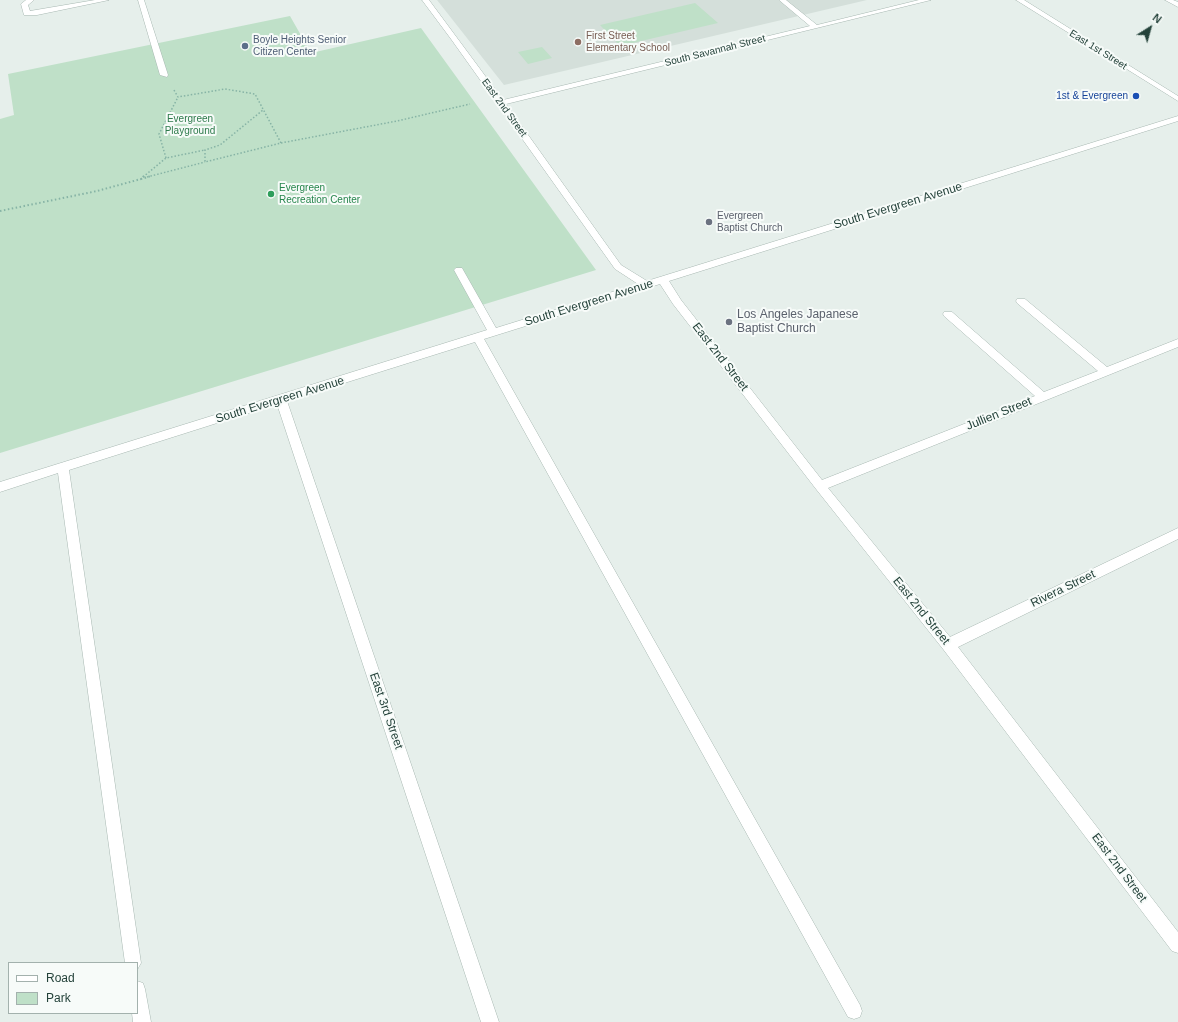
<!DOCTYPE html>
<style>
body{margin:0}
#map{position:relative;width:1178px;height:1022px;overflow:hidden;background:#e6efeb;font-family:Helvetica,sans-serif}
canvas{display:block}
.legend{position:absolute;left:8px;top:962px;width:130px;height:52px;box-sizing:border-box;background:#f7fbf9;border:1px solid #a3b1ad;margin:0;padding:5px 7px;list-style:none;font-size:12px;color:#24423a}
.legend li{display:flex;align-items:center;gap:8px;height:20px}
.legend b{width:20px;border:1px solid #a3b1ad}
.north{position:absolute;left:1130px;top:8px;width:40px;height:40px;-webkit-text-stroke:3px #f7fbf9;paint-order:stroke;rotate:37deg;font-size:11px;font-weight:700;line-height:16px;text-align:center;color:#24423a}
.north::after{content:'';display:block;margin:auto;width:14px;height:18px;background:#24423a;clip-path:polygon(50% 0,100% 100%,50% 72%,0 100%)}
</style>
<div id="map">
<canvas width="1178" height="1022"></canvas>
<ul class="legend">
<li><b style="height:5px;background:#fff"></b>Road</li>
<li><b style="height:11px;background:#bfe0c8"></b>Park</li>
</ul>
<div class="north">N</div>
</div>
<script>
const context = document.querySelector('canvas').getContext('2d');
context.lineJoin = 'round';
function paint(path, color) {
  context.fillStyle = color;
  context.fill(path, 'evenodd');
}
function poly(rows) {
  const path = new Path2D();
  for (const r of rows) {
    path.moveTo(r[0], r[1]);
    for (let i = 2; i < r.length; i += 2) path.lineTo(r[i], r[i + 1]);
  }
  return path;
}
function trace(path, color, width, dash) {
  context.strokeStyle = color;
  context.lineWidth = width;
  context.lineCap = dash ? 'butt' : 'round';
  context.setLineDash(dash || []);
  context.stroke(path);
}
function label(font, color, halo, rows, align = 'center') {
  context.font = font + ' Helvetica,sans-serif';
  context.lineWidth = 4;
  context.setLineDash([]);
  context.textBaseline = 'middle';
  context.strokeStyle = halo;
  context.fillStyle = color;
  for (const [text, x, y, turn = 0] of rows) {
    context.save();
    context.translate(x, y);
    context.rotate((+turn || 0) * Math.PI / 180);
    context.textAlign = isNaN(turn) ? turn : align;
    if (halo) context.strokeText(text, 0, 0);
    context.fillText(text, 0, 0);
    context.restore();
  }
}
const built = poly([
 [437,0,867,0,504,85]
]);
const green = poly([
 [695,3,718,23,620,46,600,25],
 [290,16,311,53,421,28,596,270,0,453,0,119,14,115,8,74],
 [542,47,552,58,528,64,518,52]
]);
const pathFar1 = poly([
 [174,90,178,97,225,89,255,94,281,143,205,162,205,150,220,145,263,110],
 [281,143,397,121,470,104],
 [166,158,159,134,178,97],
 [143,177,166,158,205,150],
 [147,177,205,162]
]);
const path = poly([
 [144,176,141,179,151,176],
 [0,211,97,191,141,179]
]);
const minor = poly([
 [26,0,34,0,28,5,30,11,95,0,109,0,37,15,24,15,21,4,26,0],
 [138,0,144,0,168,75,167,77,160,75,138,0],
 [422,0,429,0,503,100,810,26,779,0,786,0,817,25,919,0,931,0,506,104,621,265,647,281,1178,116,1178,121,669,281,681,300,822,480,1035,396,944,316,943,314,944,312,952,312,1044,392,1098,371,1017,303,1016,301,1017,299,1025,299,1107,367,1178,339,1178,347,828,488,950,637,1178,528,1178,539,958,647,1178,932,1178,953,1172,951,943,649,816,489,673,304,660,284,484,339,860,1005,862,1011,860,1017,854,1019,848,1017,475,342,287,401,499,1022,481,1022,277,404,69,470,141,963,137,970,137,963,125,963,58,473,0,492,0,482,487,330,454,270,456,268,462,268,496,328,638,284,615,269,451,39,422,0],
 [1016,0,1024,0,1178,96,1178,101,1016,0],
 [1165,0,1173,0,1178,2,1178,7,1165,0],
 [137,981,143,983,145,989,151,1022,133,1022,132,1013,137,1013,137,981]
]);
const markers = [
 [578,42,4,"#8d6e63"],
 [245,46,4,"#5c6f8a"],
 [1136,96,4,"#1a4fb4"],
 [271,194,4,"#2e9e5b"],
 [709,222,4,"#6b7280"],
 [729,322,4,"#6b7280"]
];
const farEducationnames = [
 ["First Street",586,36],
 ["Elementary School",586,48]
];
const farServicenames = [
 ["Boyle Heights Senior",253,40],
 ["Citizen Center",253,52]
];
const farStreetnames = [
 ["East 1st Street",1098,50,32],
 ["South Savannah Street",715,51,-14],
 ["East 2nd Street",504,108,54]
];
const farTransitnames = [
 ["1st & Evergreen",1128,96]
];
const farParknames = [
 ["Evergreen",190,119],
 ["Playground",190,131]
];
const farLeisurenames = [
 ["Evergreen",279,188],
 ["Recreation Center",279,200]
];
const farWorshipnames = [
 ["Evergreen",717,216],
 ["Baptist Church",717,228]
];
const streetNames = [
 ["South Evergreen Avenue",898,206,-17],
 ["South Evergreen Avenue",589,303,-17],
 ["East 2nd Street",720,357,52],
 ["South Evergreen Avenue",280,400,-17],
 ["Jullien Street",999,414,-22],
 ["Rivera Street",1063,589,-26],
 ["East 2nd Street",921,611,51],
 ["East 3rd Street",386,711,71],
 ["East 2nd Street",1119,868,53]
];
const worshipNames = [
 ["Los Angeles Japanese",737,315],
 ["Baptist Church",737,329]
];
paint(built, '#d4dfda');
paint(green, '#bfe0c8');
trace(minor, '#a8b8b2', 1);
trace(pathFar1, '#86b3a5', 1.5, [1.5, 2]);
trace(path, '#86b3a5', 2, [1.5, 2.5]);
paint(minor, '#fff');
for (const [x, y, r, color] of markers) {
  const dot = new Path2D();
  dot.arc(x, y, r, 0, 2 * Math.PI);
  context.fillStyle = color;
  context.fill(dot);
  trace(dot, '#f7fbf9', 1.5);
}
label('10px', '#785e54', '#f7fbf9', farEducationnames, 'left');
label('10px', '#4e5e75', '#f7fbf9', farServicenames, 'left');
label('10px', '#24423a', '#f7fbf9', farStreetnames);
label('10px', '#164399', '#f7fbf9', farTransitnames, 'right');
label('10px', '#2d7a4b', '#f7fbf9', farParknames);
label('10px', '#27864d', '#f7fbf9', farLeisurenames, 'left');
label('10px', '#5b616d', '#f7fbf9', farWorshipnames, 'left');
label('12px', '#24423a', '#f7fbf9', streetNames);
label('12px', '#5b616d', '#f7fbf9', worshipNames, 'left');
</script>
